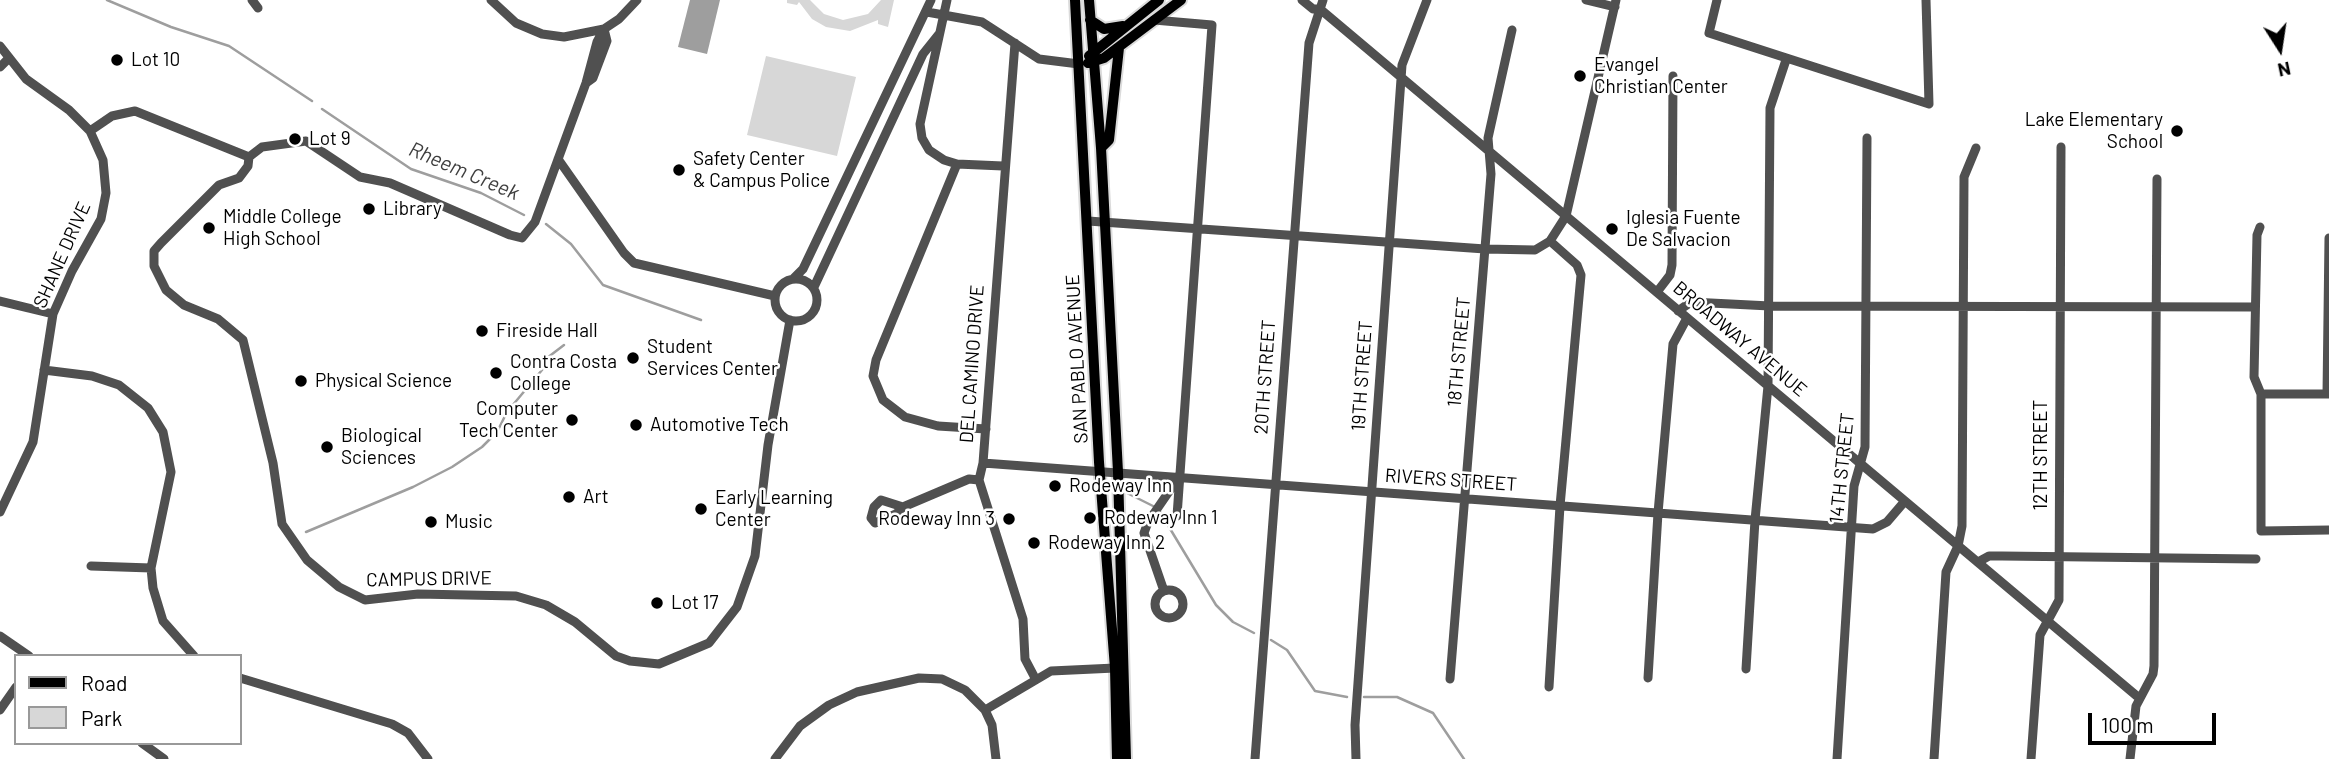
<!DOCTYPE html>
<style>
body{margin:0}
#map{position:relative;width:2329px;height:759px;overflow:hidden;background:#fff;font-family:Barlow,sans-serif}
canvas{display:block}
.legend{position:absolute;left:14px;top:654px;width:228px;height:91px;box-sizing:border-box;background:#fff;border:2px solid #999;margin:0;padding:9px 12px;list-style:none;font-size:21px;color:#000}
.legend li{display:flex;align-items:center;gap:14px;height:35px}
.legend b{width:35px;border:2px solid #999}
.north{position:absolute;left:2245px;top:14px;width:70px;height:70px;-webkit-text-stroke:5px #fff;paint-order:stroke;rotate:168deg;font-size:19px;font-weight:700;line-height:28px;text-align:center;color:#000}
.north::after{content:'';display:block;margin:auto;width:24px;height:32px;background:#000;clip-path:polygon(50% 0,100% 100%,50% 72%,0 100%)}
.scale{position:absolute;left:2088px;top:713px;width:128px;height:32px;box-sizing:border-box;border:4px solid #000;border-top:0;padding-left:9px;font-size:21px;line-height:24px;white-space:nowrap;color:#000;-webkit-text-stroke:5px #fff;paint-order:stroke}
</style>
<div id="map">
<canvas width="2329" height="759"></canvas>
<ul class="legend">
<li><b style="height:9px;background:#000"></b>Road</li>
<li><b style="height:19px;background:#d7d7d7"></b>Park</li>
</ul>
<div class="north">N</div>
<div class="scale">100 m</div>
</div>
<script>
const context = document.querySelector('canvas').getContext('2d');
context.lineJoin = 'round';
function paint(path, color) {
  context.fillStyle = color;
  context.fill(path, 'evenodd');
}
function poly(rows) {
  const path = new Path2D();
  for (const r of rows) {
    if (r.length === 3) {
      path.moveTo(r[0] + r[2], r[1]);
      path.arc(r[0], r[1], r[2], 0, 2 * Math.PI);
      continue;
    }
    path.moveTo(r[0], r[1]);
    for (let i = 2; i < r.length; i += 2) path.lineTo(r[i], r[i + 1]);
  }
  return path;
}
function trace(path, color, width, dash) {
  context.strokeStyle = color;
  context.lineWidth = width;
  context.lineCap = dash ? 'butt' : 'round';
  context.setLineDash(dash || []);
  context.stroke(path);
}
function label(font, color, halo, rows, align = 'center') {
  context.font = font + ' Barlow,sans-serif';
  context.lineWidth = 5;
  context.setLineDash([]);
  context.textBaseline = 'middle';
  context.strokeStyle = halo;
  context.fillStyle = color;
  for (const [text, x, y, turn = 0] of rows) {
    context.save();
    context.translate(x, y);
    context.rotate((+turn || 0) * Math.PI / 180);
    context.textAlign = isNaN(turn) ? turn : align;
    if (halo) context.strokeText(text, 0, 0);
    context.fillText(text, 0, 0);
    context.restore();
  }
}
const green = poly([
 [787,0,810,0,824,14,843,20,868,14,881,0,894,0,888,27,878,24,878,20,850,31,826,27,812,19,799,2,797,5,787,3],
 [766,56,856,77,837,156,747,135]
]);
const water = poly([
 [690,0,720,0,707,54,678,47]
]);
const stream = poly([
 [107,0,171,27,229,46,312,101],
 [322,109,411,169,481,193,524,215],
 [546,224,571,244,603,285,701,320],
 [1127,493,1155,507],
 [1160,512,1216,605,1233,622,1254,633],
 [306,532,413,487,452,467,482,447,497,432,507,412,542,370,547,358,564,345],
 [1271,640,1287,650,1315,691,1347,697],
 [1364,697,1397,697,1433,713,1464,759]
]);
const minor = poly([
 [252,0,258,8],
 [491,0,516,23,542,34,564,37,604,29,619,19,637,0],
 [947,0,920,124,922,138,929,150,944,160,957,164,1003,166],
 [1302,0,1313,9,1320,9,2138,697],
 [1586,0,1615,7],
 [1717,0,1709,33,1929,104,1926,0],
 [927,12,982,22,1039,59,1079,64],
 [1154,20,1212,25,1177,516],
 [1015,43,983,463,979,480,1023,619,1025,659,1035,678],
 [0,46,26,79,69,110,90,131,103,160,106,193,101,219,72,271,53,314,33,442,0,512],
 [0,67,9,58],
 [586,83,593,78,607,41,604,29],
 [90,131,112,116,135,111,249,157],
 [249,157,248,166,239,178,219,185,161,243,154,251,154,266,166,290,184,305,218,319,243,340,273,463,282,524,307,560,339,587,365,600,418,594,516,596,546,605,575,622,616,656,630,661,659,664,709,643,737,607,755,556,768,445,790,320],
 [249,157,262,147,306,141,360,177,390,183,510,235,522,238,535,222,586,83,597,42,604,29],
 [558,159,624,253,634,263,775,296],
 [957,164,876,360,873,376,883,400,905,417,938,426,986,429],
 [1088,221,1485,249,1535,250,1550,241,1566,216,1616,0],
 [2260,227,2257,235,2254,377,2261,394,2261,531,2329,530],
 [794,278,803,269,931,0],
 [796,300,21],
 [814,287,923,54,939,34],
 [1657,292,1670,275,1672,265,1673,76],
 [0,301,53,314],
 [1678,311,1691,302,1770,306,2255,307],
 [44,370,92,376,119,385,148,408,163,432,171,472,151,568,153,588,163,621,194,656],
 [2261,394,2329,394],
 [2327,394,2329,238],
 [983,463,1873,529,1887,522,1905,501],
 [903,507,881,500,874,507,871,518,875,523,896,514,903,507,969,479,979,480],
 [1978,562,1989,556,2002,556,2256,559],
 [91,566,151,568],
 [1169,604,14],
 [1164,591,1144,533,1148,522,1179,477],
 [0,636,29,656],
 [1746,669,1755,520,1768,386,1770,108,1786,60],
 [240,678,392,724,408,733,428,759],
 [1648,678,1658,513,1673,344,1687,318],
 [1450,679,1491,174,1488,138,1512,30],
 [1549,687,1560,506,1581,275,1577,265,1550,241],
 [0,710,16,687],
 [985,710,1051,671,1115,668],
 [142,743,164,759],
 [775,759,800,726,829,705,857,692,919,678,942,679,965,690,985,710,992,725,996,759],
 [1255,759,1309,43,1323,0],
 [1356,759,1355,725,1402,65,1427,0],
 [1837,759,1854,486,1865,447,1867,138],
 [1934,759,1946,572,1958,546,1962,526,1964,177,1976,148],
 [2031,759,2040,635,2059,600,2061,147],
 [2130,759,2136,706,2153,674,2154,666,2157,179]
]);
const major = poly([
 [1075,0,1099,462,1115,668,1117,759],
 [1089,0,1101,148,1118,472,1126,759],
 [1090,20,1104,29,1123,26],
 [1089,56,1159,0],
 [1088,63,1104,58,1181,0],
 [1101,148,1109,140,1119,48]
]);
const markers = [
 [117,60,7,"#000"],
 [1580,76,7,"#000"],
 [2177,131,7,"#000"],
 [295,139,7,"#000"],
 [679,170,7,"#000"],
 [369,209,7,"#000"],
 [209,228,7,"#000"],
 [1612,229,7,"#000"],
 [482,331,7,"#000"],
 [633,358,7,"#000"],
 [496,373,7,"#000"],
 [301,381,7,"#000"],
 [572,420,7,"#000"],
 [636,425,7,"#000"],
 [327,447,7,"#000"],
 [1055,486,7,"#000"],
 [569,497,7,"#000"],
 [701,509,7,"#000"],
 [1090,518,7,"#000"],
 [1009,519,7,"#000"],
 [431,522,7,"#000"],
 [1034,543,7,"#000"],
 [657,603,7,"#000"]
];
const poiNames = [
 ["Lot 10",131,60],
 ["Evangel",1594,65],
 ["Christian Center",1594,87],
 ["Lake Elementary",2163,120,"right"],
 ["School",2163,142,"right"],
 ["Lot 9",309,139],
 ["Safety Center",693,159],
 ["& Campus Police",693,181],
 ["Library",383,209],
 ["Middle College",223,217],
 ["High School",223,239],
 ["Iglesia Fuente",1626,218],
 ["De Salvacion",1626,240],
 ["Fireside Hall",496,331],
 ["Student",647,347],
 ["Services Center",647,369],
 ["Contra Costa",510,362],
 ["College",510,384],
 ["Physical Science",315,381],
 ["Computer",558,409,"right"],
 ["Tech Center",558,431,"right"],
 ["Automotive Tech",650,425],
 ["Biological",341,436],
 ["Sciences",341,458],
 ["Rodeway Inn",1069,486],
 ["Art",583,497],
 ["Early Learning",715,498],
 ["Center",715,520],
 ["Rodeway Inn 1",1104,518],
 ["Rodeway Inn 3",995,519,"right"],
 ["Music",445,522],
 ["Rodeway Inn 2",1048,543],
 ["Lot 17",671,603]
];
const streetNames = [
 ["SHANE DRIVE",62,255,-66],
 ["BROADWAY AVENUE",1740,339,40],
 ["18TH STREET",1459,352,-85],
 ["SAN PABLO AVENUE",1077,359,-93],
 ["DEL CAMINO DRIVE",972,364,-86],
 ["19TH STREET",1362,376,-86],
 ["20TH STREET",1265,377,-86],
 ["12TH STREET",2041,455,-90],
 ["14TH STREET",1842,468,-84],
 ["RIVERS STREET",1451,480,4],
 ["CAMPUS DRIVE",429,579,-1]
];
const waterNames = [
 ["Rheem Creek",464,171,23]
];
paint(green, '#d7d7d7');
paint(water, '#9e9e9e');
trace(stream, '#9e9e9e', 2.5);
trace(major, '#dbdbdb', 14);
trace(minor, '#505050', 9);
trace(major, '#000', 10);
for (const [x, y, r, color] of markers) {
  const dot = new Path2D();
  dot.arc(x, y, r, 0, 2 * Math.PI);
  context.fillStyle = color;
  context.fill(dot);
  trace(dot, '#fff', 2.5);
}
label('19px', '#000', '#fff', poiNames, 'left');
label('19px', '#000', '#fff', streetNames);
label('italic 21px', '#3f3f3f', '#fff', waterNames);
</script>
